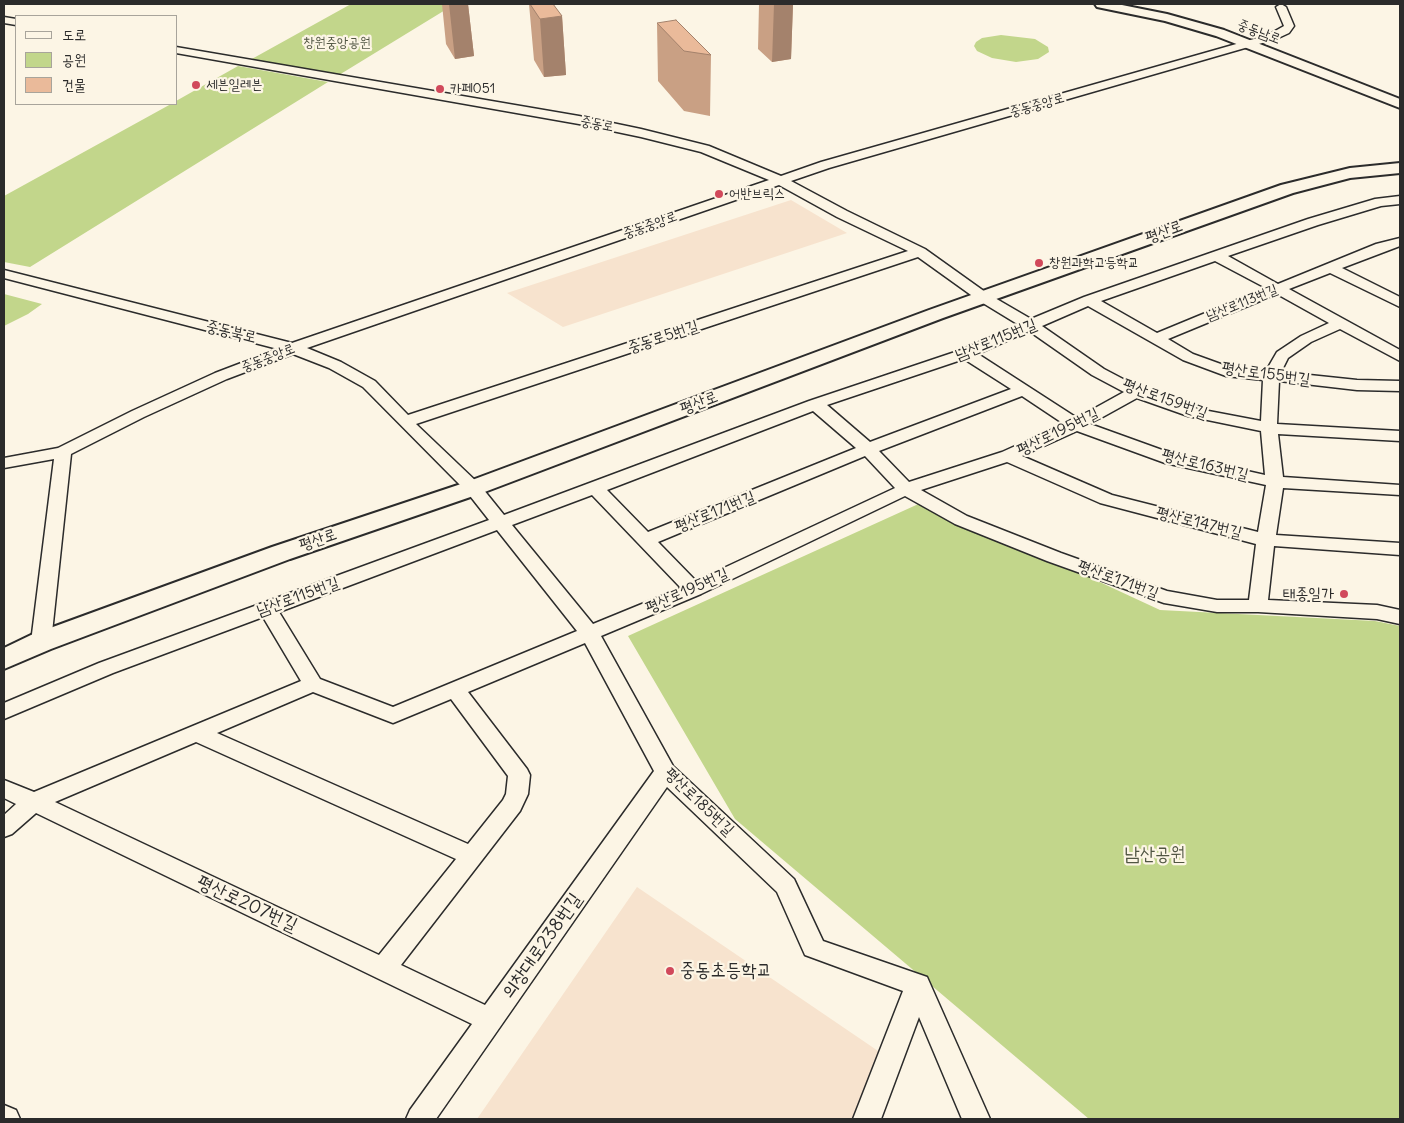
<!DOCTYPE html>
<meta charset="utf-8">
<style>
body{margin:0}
#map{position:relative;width:1404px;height:1123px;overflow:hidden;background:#fcf5e5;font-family:Delius,"Poor Story",sans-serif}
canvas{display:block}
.frame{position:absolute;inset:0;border:5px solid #2b2b2b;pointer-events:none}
.legend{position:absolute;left:15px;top:15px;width:162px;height:90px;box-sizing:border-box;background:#fcf5e5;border:1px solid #a8a49b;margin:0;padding:6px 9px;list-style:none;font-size:15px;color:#2b2b2b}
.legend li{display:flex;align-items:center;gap:10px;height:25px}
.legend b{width:25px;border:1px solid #a8a49b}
</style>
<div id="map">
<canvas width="1404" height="1123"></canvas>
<div class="frame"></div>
<ul class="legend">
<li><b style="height:6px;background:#fcf5e5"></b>도로</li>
<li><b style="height:14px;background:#c2d68b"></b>공원</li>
<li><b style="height:14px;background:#eaba9a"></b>건물</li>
</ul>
</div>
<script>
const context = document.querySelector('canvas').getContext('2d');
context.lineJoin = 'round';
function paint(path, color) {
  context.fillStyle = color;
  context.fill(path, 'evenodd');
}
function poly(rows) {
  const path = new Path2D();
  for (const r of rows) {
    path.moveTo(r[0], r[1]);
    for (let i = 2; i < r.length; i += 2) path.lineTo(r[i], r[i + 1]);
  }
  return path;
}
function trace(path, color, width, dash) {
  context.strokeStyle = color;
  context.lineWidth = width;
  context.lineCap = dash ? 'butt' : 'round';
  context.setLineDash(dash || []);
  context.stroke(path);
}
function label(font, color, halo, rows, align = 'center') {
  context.font = font + ' Delius,"Poor Story",sans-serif';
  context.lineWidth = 4.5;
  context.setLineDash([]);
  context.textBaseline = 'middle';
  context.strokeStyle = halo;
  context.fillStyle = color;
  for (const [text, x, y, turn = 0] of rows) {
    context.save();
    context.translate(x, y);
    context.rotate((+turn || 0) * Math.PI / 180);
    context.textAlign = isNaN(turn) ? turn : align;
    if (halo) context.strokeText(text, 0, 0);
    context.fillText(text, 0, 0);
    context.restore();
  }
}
const built = poly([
 [791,200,847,233,563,327,507,293],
 [637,887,884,1055,855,1119,477,1119]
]);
const green = poly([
 [351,4,455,4,339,75,250,60],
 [1001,35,1035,39,1048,47,1049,52,1038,59,1016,62,992,58,977,51,974,46,976,42,982,38],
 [238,66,328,82,30,267,4,262,4,196,171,104,176,104,176,101],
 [4,294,42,304,28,314,4,326],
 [925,501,1160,610,1375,621,1400,626,1400,1119,1089,1119,735,819,628,636]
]);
const minor = poly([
 [1281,4,1286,7,1294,26,1289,33,1276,39,829,168,791,181,847,211,925,249,988,294,1031,319,1084,297,1308,219,1375,199,1400,196,1400,204,1381,206,1318,225,1228,256,1278,284,1376,244,1400,238,1400,246,1342,268,1400,297,1400,307,1330,273,1289,289,1400,350,1400,361,1340,329,1311,342,1288,358,1281,372,1357,380,1400,381,1400,391,1357,390,1279,381,1277,424,1400,431,1400,441,1278,434,1283,477,1400,485,1400,495,1283,488,1276,535,1400,543,1400,555,1274,546,1268,600,1377,605,1400,610,1400,624,1377,619,1258,612,1217,612,1164,603,1047,561,955,524,905,496,701,594,601,636,673,766,794,879,823,941,927,977,990,1119,962,1119,919,1017,881,1119,853,1119,903,991,805,955,777,892,667,787,436,1119,406,1119,410,1110,472,1024,36,813,12,834,4,837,4,815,16,804,4,798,4,780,34,792,301,681,263,617,113,673,4,719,4,703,99,663,489,520,467,492,363,387,329,368,293,354,227,379,144,417,71,454,51,642,48,647,41,649,34,647,31,642,54,459,4,468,4,458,58,448,132,411,215,373,278,349,4,278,4,270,292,343,769,180,701,152,641,137,579,124,176,53,176,47,579,116,641,129,709,146,781,176,821,162,1268,35,1284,26,1276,7,1281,4],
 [779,185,837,217,908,251,408,415,375,381,341,362,307,348,779,185],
 [918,257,978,300,1019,325,961,350,809,401,504,515,479,484,416,424,918,257],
 [1215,261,1266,288,1157,333,1101,301,1215,261],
 [1277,294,1329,323,1301,336,1277,352,1266,371,1229,367,1193,354,1168,339,1277,294],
 [1088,306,1183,360,1226,376,1263,380,1261,421,1198,409,1142,389,1104,369,1042,326,1088,306],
 [1029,331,1092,375,1124,392,1077,418,978,354,1029,331],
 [964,359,1011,389,870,442,827,405,964,359],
 [1022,396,1064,424,1002,452,909,482,879,451,1022,396],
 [1137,398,1188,416,1261,431,1265,475,1176,455,1090,424,1137,398],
 [813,411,856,448,648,532,607,490,813,411],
 [1077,431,1165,463,1266,485,1258,532,1112,495,1022,456,1077,431],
 [865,456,895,488,696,581,658,542,865,456],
 [1007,462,1100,503,1256,544,1249,600,1217,600,1167,591,1061,553,967,516,921,490,1007,462],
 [592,495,681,588,593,624,512,525,592,495],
 [497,530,577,631,393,707,320,679,279,612,497,530],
 [585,643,654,771,485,1005,401,965,520,811,528,794,530,775,527,769,468,692,585,643],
 [313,692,393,723,451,699,508,776,506,794,503,800,468,844,217,733,313,692],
 [196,742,456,859,379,955,55,802,196,742],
 [4,17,16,19,16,25,4,23,4,17],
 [4,1105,16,1110,20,1119,4,1119,4,1105]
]);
const tertiary = poly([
 [1095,4,1117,4,1167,14,1224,30,1400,99,1400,108,1216,36,1165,21,1097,7,1095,4]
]);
const secondary = poly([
 [1400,163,1400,173,1350,178,1293,193,943,318,482,493,290,559,51,649,4,669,4,648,31,635,272,547,464,483,929,310,1281,185,1350,168,1400,163]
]);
const wall = poly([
 [442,4,468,4,474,56,455,59,446,44],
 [529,4,553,4,562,16,566,75,544,77,534,60],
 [759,4,793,4,791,59,772,62,758,49],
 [657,23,711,55,710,116,684,111,658,81]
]);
const shadedWall = poly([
 [449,4,468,4,474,56,455,59],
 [774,4,793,4,791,59,772,62],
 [562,16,566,75,544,77,540,19]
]);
const building = poly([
 [530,4,553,4,562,16,540,19,530,4],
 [676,20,711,55,684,51,657,23,676,20]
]);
const markers = [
 [196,85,5,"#d1495b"],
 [440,89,5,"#d1495b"],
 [719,194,5,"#d1495b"],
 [1039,263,5,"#d1495b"],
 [1344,594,5,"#d1495b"],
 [670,971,5,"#d1495b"]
];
const farStreetnames = [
 ["중동남로",1259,32,21],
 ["중동중앙로",1037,105,-16],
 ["중동로",597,124,11],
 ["중동중앙로",650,225,-19],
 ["남산로113번길",1242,303,-22],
 ["중동중앙로",268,358,-21]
];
const farParknames = [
 ["창원중앙공원",337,43]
];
const farPoinames = [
 ["세븐일레븐",206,85],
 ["카페051",450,89],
 ["어반브릭스",729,194],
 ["창원과학고등학교",1049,263]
];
const streetNames = [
 ["평산로",1164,232,-20],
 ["중동북로",231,332,14],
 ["중동로5번길",663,337,-18],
 ["남산로115번길",996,340,-22],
 ["평산로155번길",1266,374,8],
 ["평산로159번길",1165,399,20],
 ["평산로",699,403,-21],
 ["평산로195번길",1058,432,-26],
 ["평산로163번길",1205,465,14],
 ["평산로171번길",715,512,-22],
 ["평산로147번길",1199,523,14],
 ["평산로",318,540,-19],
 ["평산로171번길",1118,580,20],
 ["평산로195번길",687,591,-24],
 ["남산로115번길",298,597,-20],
 ["평산로185번길",699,802,44]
];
const poiNames = [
 ["태종일가",1334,594]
];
const nearParknames = [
 ["남산공원",1155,855]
];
const nearStreetnames = [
 ["평산로207번길",247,904,25],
 ["의창대로238번길",542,946,-55]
];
const nearPoinames = [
 ["중동초등학교",680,971]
];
paint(built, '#f7e3ce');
paint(green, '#c2d68b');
trace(minor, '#2b2b2b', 3);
trace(tertiary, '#2b2b2b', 4);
trace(secondary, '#2b2b2b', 4);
paint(minor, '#fcf5e5');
paint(tertiary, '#fcf5e5');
paint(secondary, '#fcf5e5');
paint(wall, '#c9a084');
paint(shadedWall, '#a4826c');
paint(building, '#eaba9a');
trace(building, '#a4826c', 1);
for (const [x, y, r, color] of markers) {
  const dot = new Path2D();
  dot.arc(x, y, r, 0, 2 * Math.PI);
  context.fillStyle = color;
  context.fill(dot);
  trace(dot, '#fcf5e5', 2);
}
label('14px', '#2b2b2b', '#fcf5e5', farStreetnames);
label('14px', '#515643', '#fcf5e5', farParknames);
label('14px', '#2b2b2b', '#fcf5e5', farPoinames, 'left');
label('16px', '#2b2b2b', '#fcf5e5', streetNames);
label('16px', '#2b2b2b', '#fcf5e5', poiNames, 'right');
label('19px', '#515643', '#fcf5e5', nearParknames);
label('19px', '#2b2b2b', '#fcf5e5', nearStreetnames);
label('19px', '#2b2b2b', '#fcf5e5', nearPoinames, 'left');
</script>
